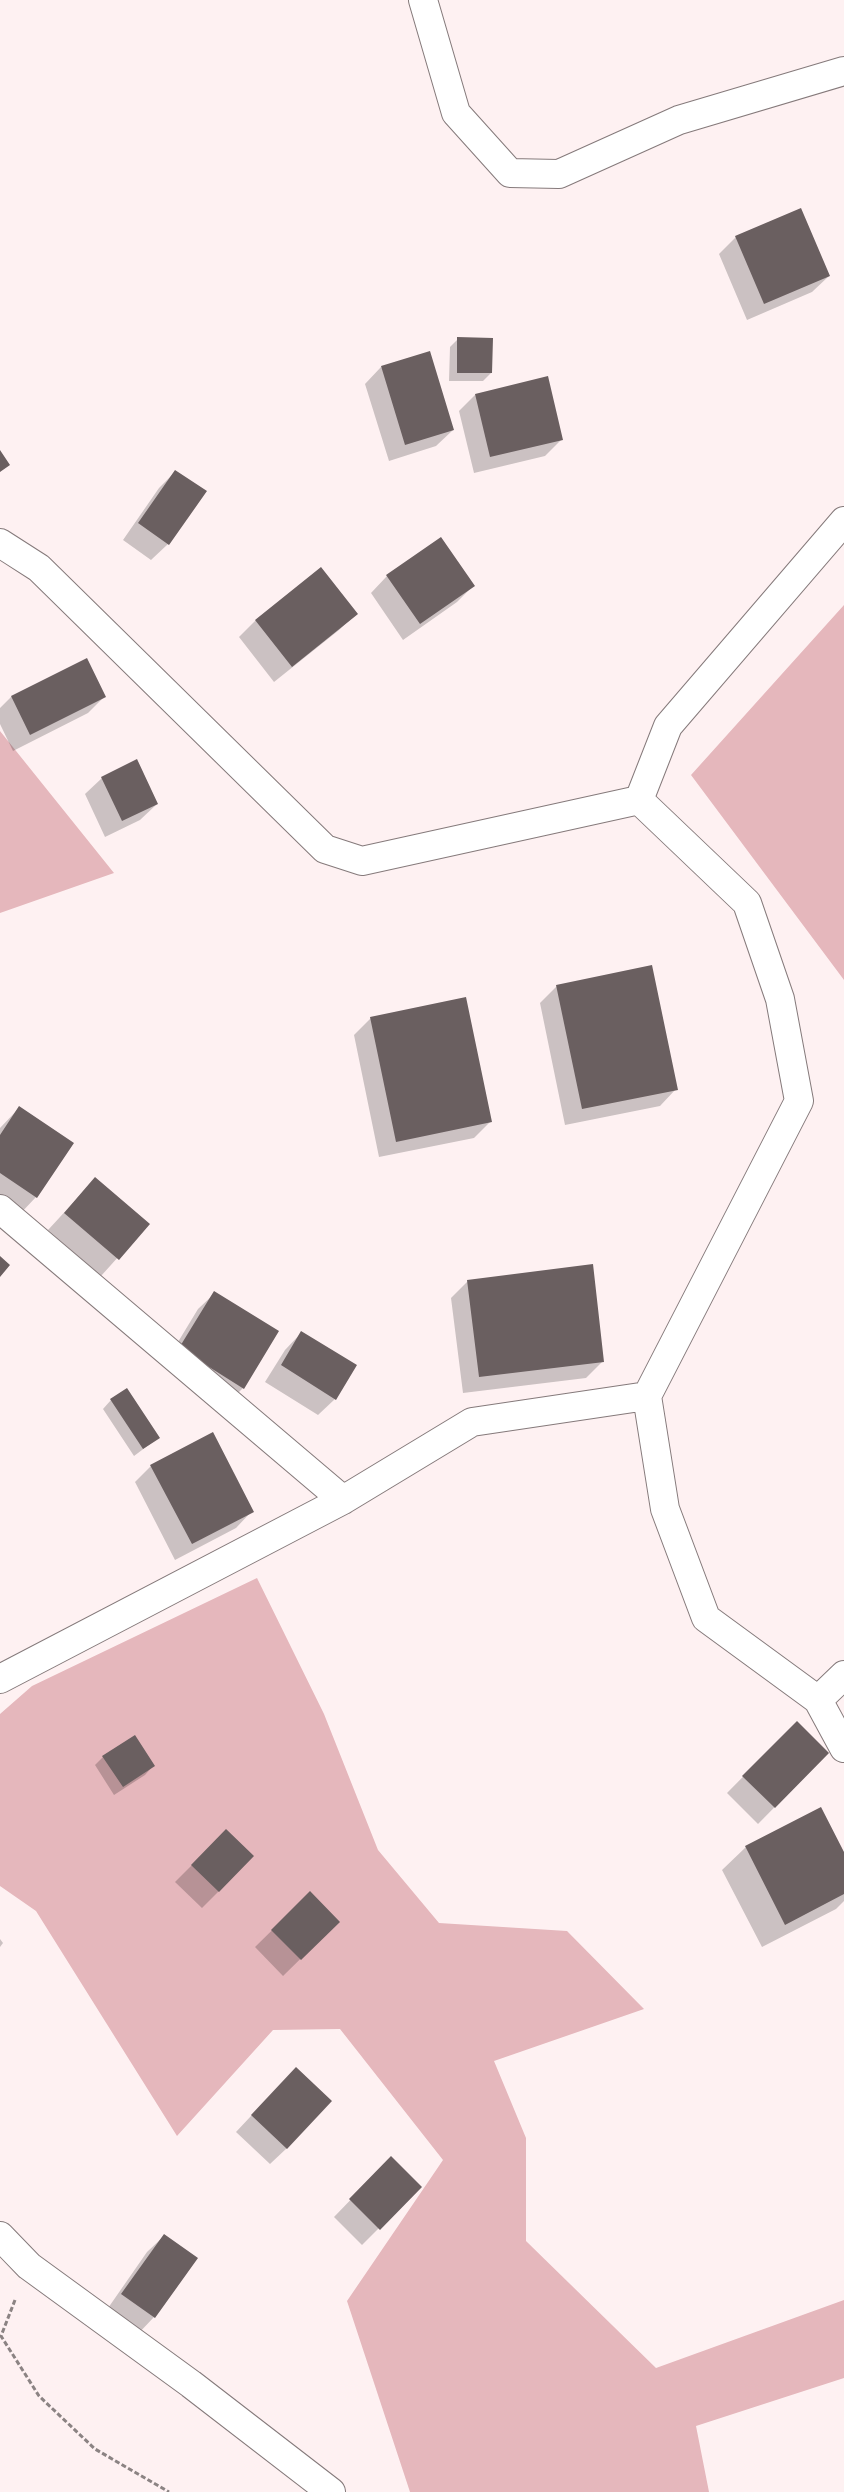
<!DOCTYPE html>
<style>
body{margin:0}
canvas{display:block;background:#fef1f2}
</style>
<canvas width="844" height="2492"></canvas>
<script>
const context = document.querySelector('canvas').getContext('2d');
context.lineJoin = 'round';
function paint(path, color) {
  context.fillStyle = color;
  context.fill(path, 'evenodd');
}
function poly(rows) {
  const path = new Path2D();
  for (const r of rows) {
    path.moveTo(r[0], r[1]);
    for (let i = 2; i < r.length; i += 2) path.lineTo(r[i], r[i + 1]);
  }
  return path;
}
function trace(path, color, width, dash) {
  context.strokeStyle = color;
  context.lineWidth = width;
  context.lineCap = dash ? 'butt' : 'round';
  context.setLineDash(dash || []);
  context.stroke(path);
}
const green = poly([
 [844,605,844,980,691,775],
 [0,731,114,873,0,913],
 [257,1578,324,1714,378,1850,439,1923,567,1931,644,2009,494,2061,526,2138,526,2241,656,2368,844,2300,844,2378,696,2426,709,2492,410,2492,347,2301,443,2160,340,2029,273,2030,177,2136,36,1911,0,1886,0,1714,32,1686]
]);
const shadow = poly([
 [736,237,829,276,812,292,747,320,719,254],
 [458,339,491,373,483,381,449,381,450,347],
 [381,367,453,430,436,446,389,461,365,384],
 [475,395,562,439,545,456,474,473,459,411],
 [176,471,168,544,151,560,123,540,159,488],
 [320,569,356,614,339,630,274,682,239,637,255,621],
 [387,576,473,586,457,602,403,640,371,593],
 [11,697,104,697,88,713,13,751,0,724,0,708],
 [102,778,157,804,140,820,105,837,85,794],
 [557,986,676,1089,660,1106,565,1125,540,1003],
 [371,1018,490,1122,474,1138,379,1157,354,1035],
 [19,1108,36,1197,20,1214,0,1200,0,1128],
 [95,1179,148,1224,101,1276,48,1230],
 [468,1281,603,1361,586,1378,463,1393,451,1298],
 [215,1293,243,1388,227,1404,164,1365,198,1309],
 [301,1333,335,1399,318,1415,265,1382,285,1350],
 [111,1400,158,1438,134,1456,103,1409],
 [151,1466,252,1511,236,1528,175,1560,135,1482],
 [797,1722,828,1753,758,1824,727,1793],
 [103,1757,153,1766,145,1775,114,1795,95,1765],
 [226,1831,219,1891,202,1908,175,1882],
 [746,1847,844,1855,844,1901,836,1909,762,1947,722,1870],
 [310,1893,338,1922,283,1976,255,1947],
 [0,1939,3,1943,0,1947],
 [280,2085,287,2148,270,2164,236,2132],
 [391,2158,420,2187,362,2245,334,2217],
 [164,2236,154,2317,138,2334,106,2311,147,2252]
]);
const building = poly([
 [801,208,830,276,764,304,735,236],
 [457,337,493,338,492,373,457,373],
 [430,351,454,430,405,445,381,366],
 [548,376,563,440,490,457,475,394],
 [0,450,10,465,0,472],
 [175,470,207,491,169,545,138,523],
 [441,537,475,586,420,624,386,575],
 [321,567,358,614,292,667,255,620],
 [87,658,106,697,30,735,11,696],
 [137,759,158,804,122,821,101,777],
 [652,965,678,1090,582,1109,556,985],
 [466,997,492,1122,396,1142,370,1017],
 [19,1106,74,1143,37,1198,0,1173,0,1135],
 [95,1177,150,1224,119,1260,64,1213],
 [0,1256,10,1265,0,1277],
 [593,1264,604,1362,479,1377,467,1280],
 [214,1291,279,1331,244,1389,179,1348],
 [301,1331,357,1365,336,1400,281,1365],
 [127,1388,160,1438,143,1449,110,1399],
 [213,1432,254,1512,192,1544,150,1465],
 [797,1721,829,1753,775,1808,742,1776],
 [135,1735,155,1766,123,1787,102,1756],
 [821,1807,844,1852,844,1894,785,1925,745,1846],
 [226,1829,254,1856,219,1892,191,1865],
 [310,1891,340,1922,301,1960,271,1930],
 [296,2067,332,2101,287,2149,251,2115],
 [391,2156,422,2187,380,2230,349,2199],
 [164,2234,198,2258,155,2318,121,2294]
]);
const path = poly([
 [15,2300,1,2336,39,2396,95,2449,169,2492]
]);
const minor = poly([
 [423,0,456,113,510,173,559,174,679,120,844,71],
 [0,543,39,568,325,849,362,861,639,800,668,726,844,521],
 [639,800,747,903,780,999,799,1101,647,1396],
 [0,1209,343,1500],
 [0,1679,343,1500,472,1422,647,1396,665,1509,706,1618,818,1700,844,1748],
 [818,1700,844,1675],
 [0,2236,29,2266,191,2384,331,2492]
]);
paint(green, '#e5b7bc');
paint(shadow, '#0003');
paint(building, '#6a5f60');
trace(minor, '#857a7b', 30);
trace(path, '#8b8383', 3, [5, 2.5]);
trace(minor, '#fff', 28);
</script>
